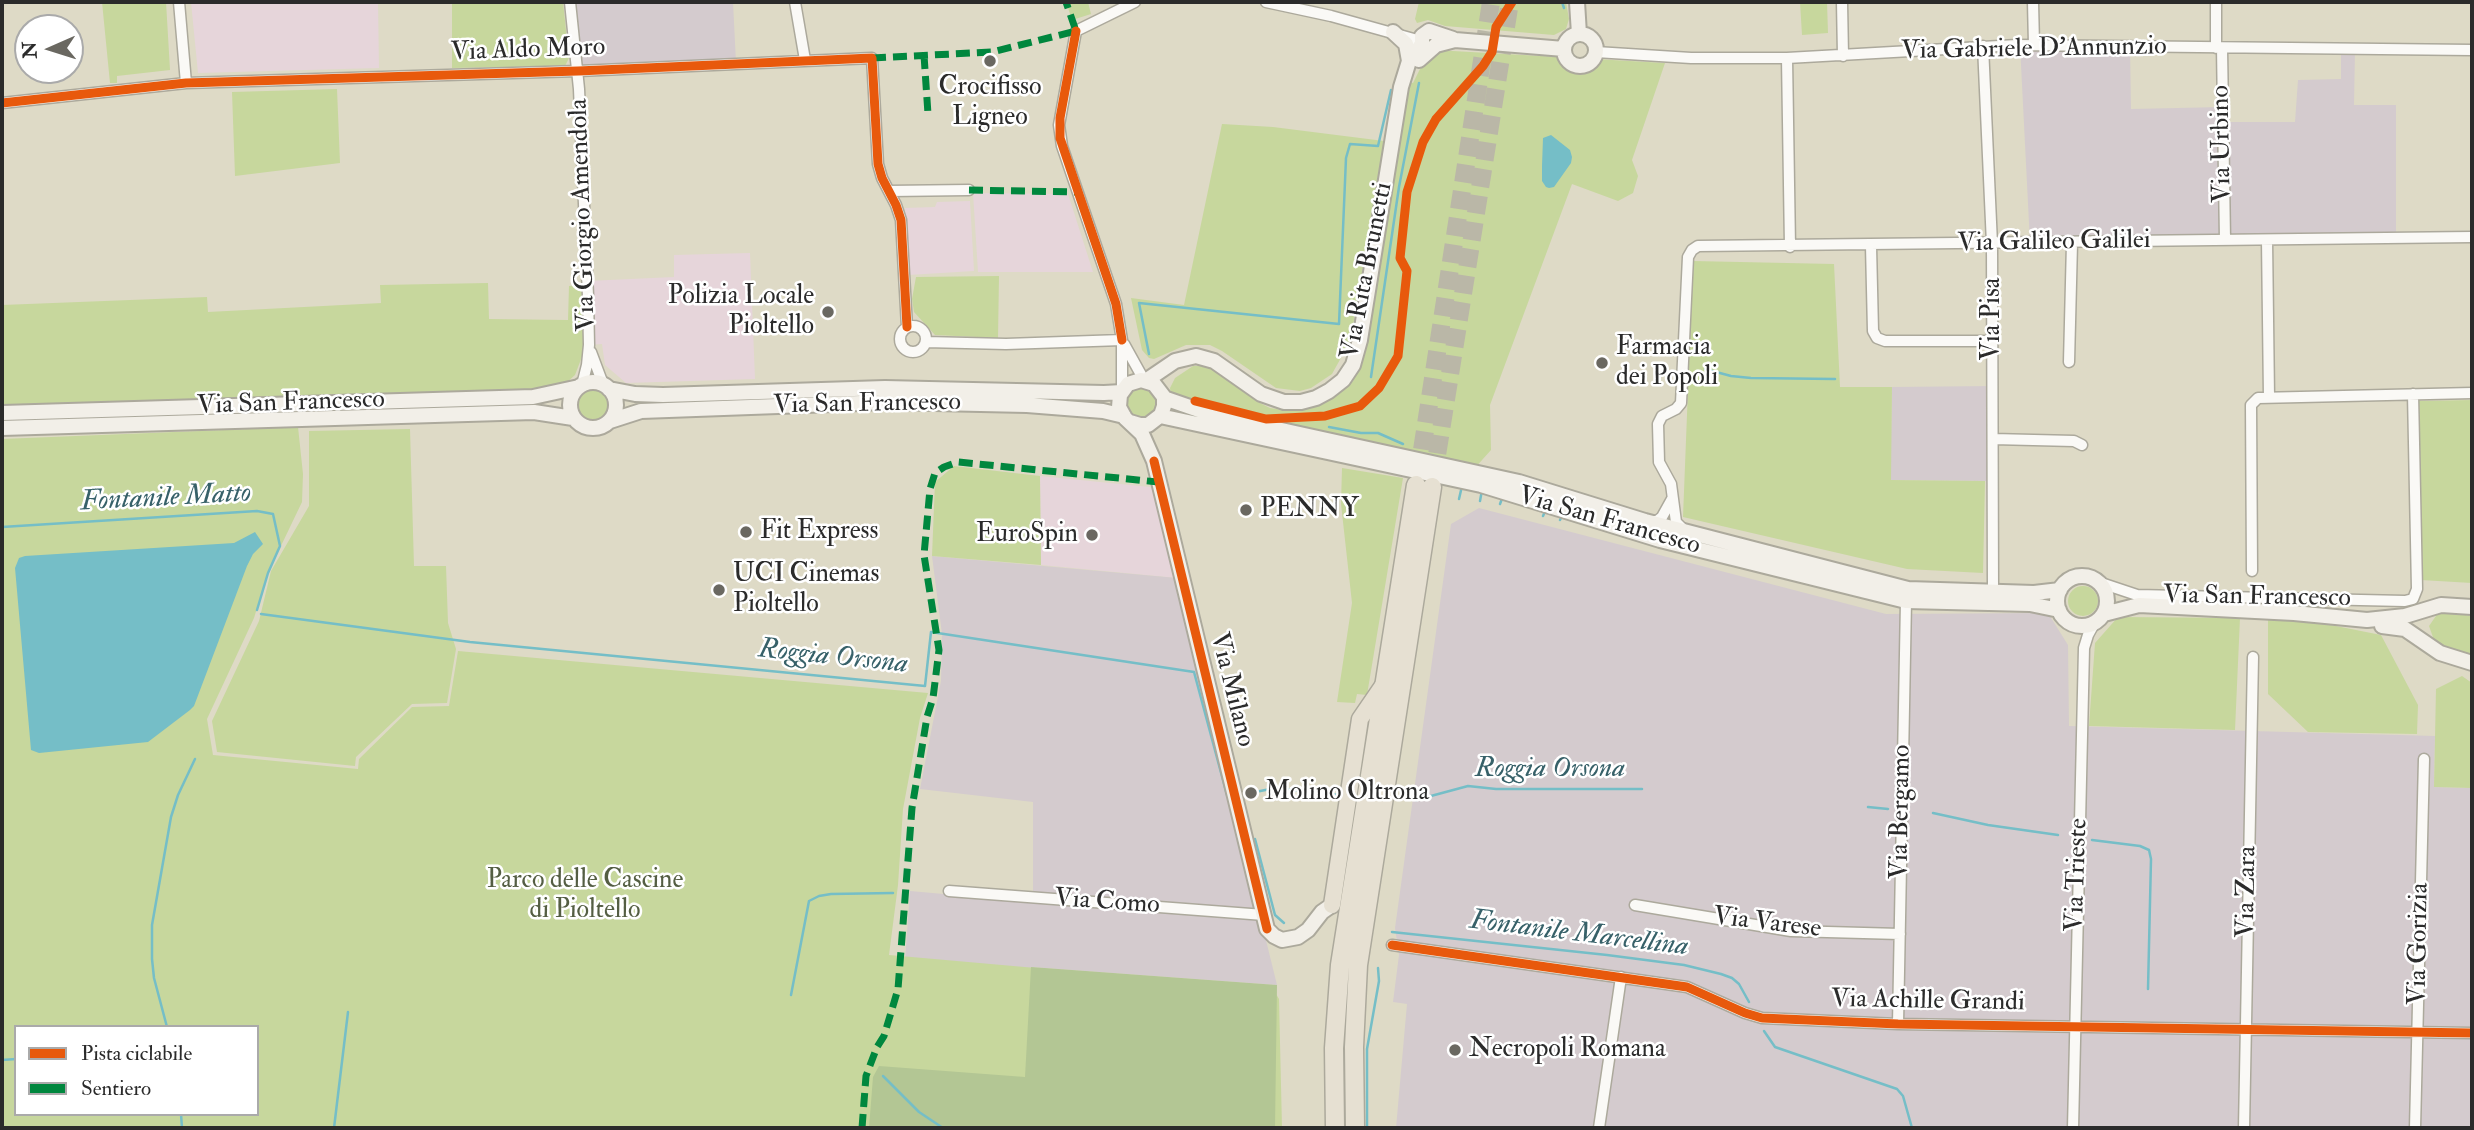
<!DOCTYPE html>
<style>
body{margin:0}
#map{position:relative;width:2474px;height:1130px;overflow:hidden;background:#dedac6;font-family:"IM FELL Double Pica",serif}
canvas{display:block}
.frame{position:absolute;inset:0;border:4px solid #2b2b2b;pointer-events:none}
.legend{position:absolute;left:14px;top:1025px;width:245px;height:91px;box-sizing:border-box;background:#fff;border:2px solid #aaa;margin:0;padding:9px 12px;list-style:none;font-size:21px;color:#2b2b2b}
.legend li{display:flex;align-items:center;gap:14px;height:35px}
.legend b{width:35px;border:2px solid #aaa}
.north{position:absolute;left:14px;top:14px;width:70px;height:70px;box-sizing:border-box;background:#fff;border:2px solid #aaa;border-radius:50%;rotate:267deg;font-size:19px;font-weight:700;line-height:28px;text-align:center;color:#2b2b2b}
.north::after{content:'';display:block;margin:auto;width:24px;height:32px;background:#6a6861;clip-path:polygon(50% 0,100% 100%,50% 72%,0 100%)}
</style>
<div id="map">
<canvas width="2474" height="1130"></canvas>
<div class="frame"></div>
<ul class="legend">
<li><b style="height:9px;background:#e8590c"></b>Pista ciclabile</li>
<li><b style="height:9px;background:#00873e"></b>Sentiero</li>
</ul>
<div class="north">N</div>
</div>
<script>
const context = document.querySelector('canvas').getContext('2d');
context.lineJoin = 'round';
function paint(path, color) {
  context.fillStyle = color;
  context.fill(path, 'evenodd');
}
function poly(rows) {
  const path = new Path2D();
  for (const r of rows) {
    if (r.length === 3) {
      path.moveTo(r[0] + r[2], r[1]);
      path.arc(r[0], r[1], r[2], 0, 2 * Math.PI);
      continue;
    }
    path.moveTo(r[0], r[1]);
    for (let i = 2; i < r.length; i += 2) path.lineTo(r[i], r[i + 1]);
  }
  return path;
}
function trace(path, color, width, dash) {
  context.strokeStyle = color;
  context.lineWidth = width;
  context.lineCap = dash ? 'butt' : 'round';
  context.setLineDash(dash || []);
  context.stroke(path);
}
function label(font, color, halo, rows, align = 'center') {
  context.font = font + ' "IM FELL Double Pica",serif';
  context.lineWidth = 5;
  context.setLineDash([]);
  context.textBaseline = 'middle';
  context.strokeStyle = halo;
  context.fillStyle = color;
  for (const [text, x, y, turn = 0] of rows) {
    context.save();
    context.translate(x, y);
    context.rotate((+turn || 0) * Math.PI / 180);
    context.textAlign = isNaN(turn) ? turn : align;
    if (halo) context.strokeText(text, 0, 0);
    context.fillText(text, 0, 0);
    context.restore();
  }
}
const built = poly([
 [191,2,378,2,379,68,198,73],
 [973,193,1068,194,1093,272,978,272],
 [970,201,974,271,908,275,905,208,935,207,937,202],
 [750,253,755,379,626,383,605,365,602,344,589,345,587,281,674,277,674,255],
 [1040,476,1150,487,1155,490,1177,578,1041,565]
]);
const industrial = poly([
 [570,2,733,2,736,63,578,71],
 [2020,45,2130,46,2131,109,2223,107,2223,122,2295,122,2298,80,2341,79,2341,50,2355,50,2354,105,2396,105,2396,238,2030,243],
 [1993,386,1993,481,1890,480,1892,387],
 [1479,508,1886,614,2048,613,2068,645,2069,726,2435,736,2434,787,2472,788,2472,1128,1396,1128,1407,1004,1393,1002,1399,955,1395,928,1451,524],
 [932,556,1177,578,1277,985,1031,967,1025,1077,903,989,910,891,1033,902,1033,802,920,789,941,681,942,634]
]);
const green = poly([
 [102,2,166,2,170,70,117,76,117,83,110,83],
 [452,2,563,2,569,58,565,66,452,68],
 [1066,2,1088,2,1091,14,1072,20],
 [1419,2,1566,2,1569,19,1566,29,1554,35,1445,26,1428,20,1417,23,1415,19],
 [1800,2,1827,2,1828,33,1802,35],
 [1435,50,1665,63,1632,160,1638,176,1633,193,1618,201,1572,184,1490,405,1491,450,1474,469,1209,411,1171,395,1170,388,1175,378,1193,366,1204,366,1216,371,1260,403,1270,408,1290,411,1314,407,1325,402,1345,389,1353,381,1364,356,1369,335,1408,91,1410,82,1413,83,1422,65],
 [337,89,340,163,235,176,232,92],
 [1222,124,1273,127,1384,141,1352,332,1347,347,1332,374,1311,388,1300,391,1276,388,1222,351,1210,345,1186,345,1154,359,1149,358,1142,350,1131,298,1184,305],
 [1693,261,1834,264,1840,387,1892,387,1891,480,1985,481,1983,573,1907,569,1683,517],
 [999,276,998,338,935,335,914,312,912,299,916,277],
 [488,283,489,319,568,320,569,286,584,285,583,354,575,375,565,384,539,390,2,406,2,305,207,297,208,312,381,303,380,285],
 [1141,403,16],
 [593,406,16],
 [2472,400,2472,583,2421,580,2419,401],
 [298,427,303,474,302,502,268,573,254,618,207,719,213,755,358,769,359,759,412,707,449,706,458,651,928,693,920,718,903,809,898,885,889,955,1273,989,1279,999,1282,1128,2,1128,2,439],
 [16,1027,257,1027,257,1114,16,1114],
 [410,429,414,566,446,566,448,623,456,649,447,703,412,704,356,757,355,766,217,752,212,721,259,621,271,571,309,506,309,431],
 [954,466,1040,476,1041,565,932,556,935,482],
 [1342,468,1403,478,1367,695,1357,694,1355,703,1337,702,1352,603,1341,504],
 [2083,601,15],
 [2446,612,2472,616,2472,656,2444,647,2434,640,2429,626,2438,613],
 [2118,617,2240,618,2235,730,2089,726,2095,643],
 [2268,619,2316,622,2381,635,2418,705,2417,734,2308,732,2268,694],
 [2462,676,2472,683,2472,788,2434,787,2436,689]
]);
const forest = poly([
 [1031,967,1277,985,1275,1128,869,1128,873,1077,879,1066,1025,1077]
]);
const water = poly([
 [1551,135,1570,150,1572,157,1571,163,1554,187,1549,188,1546,187,1542,181,1542,166,1543,138],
 [255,532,263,544,253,554,247,566,194,706,190,710,148,742,39,753,31,750,15,568,19,558,25,556,234,543]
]);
const stream = poly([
 [1562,2,1564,8],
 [1149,354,1139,303,1339,324,1346,158,1350,144,1378,146,1391,90],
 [1705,369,1731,376,1751,378,1835,379],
 [1371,377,1399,187,1419,83],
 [1329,427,1361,433,1378,433,1403,444],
 [1459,499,1462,486],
 [1480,501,1482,490],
 [1500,504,1503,496],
 [1543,516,1546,509],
 [1560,520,1563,514],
 [2,527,257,511,273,514,280,546,268,573,257,610],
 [261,614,470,642,925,686,931,632,1194,672,1227,795,1231,795],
 [1241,795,1275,788,1340,795],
 [1416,800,1468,786,1496,789,1642,789],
 [1868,807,1888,809],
 [1933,813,1988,825,2058,835],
 [1255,839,1275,915,1284,923],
 [2092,840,2140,846,2149,850,2151,859,2148,989],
 [1392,932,1607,955,1684,965,1721,974,1732,978,1739,984,1749,1002],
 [791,995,809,901,819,896,831,894,893,893],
 [167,1027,154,978,152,959,152,925,171,817,178,795,195,759],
 [1764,1031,1775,1047,1897,1089,1903,1096,1912,1128],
 [2,1060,16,1059],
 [883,1076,919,1112,943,1128],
 [181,1114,182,1128],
 [334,1128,348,1012],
 [1367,1128,1367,1049,1379,981,1378,968]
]);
const highwayTunnel = poly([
 [1418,476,1491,2],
 [1433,480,1510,2]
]);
const street = poly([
 [179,2,186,83],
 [570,2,579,89,588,296,589,345,587,365,582,385],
 [795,2,805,60],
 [1266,2,1331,16,1421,41],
 [1842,2,1843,56],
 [2033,2,2034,45],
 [2216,2,2216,48],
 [1983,46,1992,244,1993,592],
 [2222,48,2225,240],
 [1596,52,1691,58,1787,58,2017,45,2472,50],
 [1787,58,1790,247],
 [2,103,186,83,578,71,872,58,878,164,882,178,896,205,901,220,907,327],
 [889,191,969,190],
 [2267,240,2269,397],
 [1871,246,1873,331,1877,338,1885,341,1993,341],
 [913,339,13],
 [926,342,1006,344,1122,340],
 [1124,344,1144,380],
 [591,352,603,384],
 [2069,362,2072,243],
 [1122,390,1122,340,1116,304,1062,146,1059,125,1076,31,1135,2],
 [1993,439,2074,441,2082,445],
 [1650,521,1657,521,1662,517,1672,499],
 [1683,529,1676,522,1671,484,1659,462,1658,424,1662,416,1676,409,1681,403,1688,257,1692,250,1698,246,2472,237],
 [2252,571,2251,405,2258,398,2472,393],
 [2101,583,2137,595,2405,601,2413,599,2417,589,2413,394],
 [949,891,1264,915],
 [1635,905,1791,931,1900,934],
 [1392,945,1687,987,1745,1013,1762,1018,1898,1024,2472,1033],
 [1898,1024,1906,601],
 [1599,1128,1621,977],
 [2073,1128,2084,648,2088,635,2094,624],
 [2244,1128,2253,657],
 [2415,1128,2424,759]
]);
const secondary = poly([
 [1577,2,1579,34],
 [1393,32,1406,44,1409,61],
 [1580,50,16],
 [1422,44,1422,36,1429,31,1453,39],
 [1419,60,1436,45,1455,40,1564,49],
 [1147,380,1175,361,1196,356,1214,361,1261,394,1284,402,1301,402,1316,398,1329,391,1343,380,1353,365,1360,340,1401,87,1409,61,1422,44],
 [593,405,23],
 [609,389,635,394,663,395,885,388,1104,393,1122,392],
 [1164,398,1213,415,1519,482,1645,521,1908,589,2034,593,2060,590],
 [2,413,533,397,579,387],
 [1160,416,1481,485,1660,540,1906,601,2030,604,2059,610],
 [610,421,641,411,888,402,1027,405,1103,411,1124,416],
 [1130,422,1140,425,1148,425,1161,415,1164,406,1164,397,1154,384,1141,380,1128,384,1120,395,1119,407,1125,418,1142,434,1154,461,1267,929,1274,936,1282,940,1298,937,1308,930,1322,912,1332,905],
 [2,428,534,412,573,418],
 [2082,601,25],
 [2104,614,2139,605,2294,613,2367,620,2405,616,2441,605,2472,607],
 [2382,626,2405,629,2440,653,2472,663]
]);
const primary = poly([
 [1332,905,1360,719,1384,684]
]);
const highway = poly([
 [1335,1128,1334,1048,1340,965,1416,485],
 [1355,1128,1354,1047,1358,965,1432,487]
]);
const quiet = poly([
 [924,55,928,114],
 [872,58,992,52,1076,31,1066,2],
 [969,190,1079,192],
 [862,1128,866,1076,877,1047,884,1036,898,989,912,808,927,717,933,698,939,650,924,555,930,489,935,473,944,467,958,462,1158,482]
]);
const cycleway = poly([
 [1076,31,1060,118,1060,138,1116,304,1122,340],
 [2,103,186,83,578,71,872,58,878,164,882,178,896,205,901,220,907,327],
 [1195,401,1266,419,1325,416,1360,406,1379,388,1398,356,1407,271,1400,258,1407,192,1423,142,1436,119,1483,66,1492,52,1496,27,1512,2],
 [1154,461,1267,929],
 [1392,945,1687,987,1745,1013,1762,1018,1898,1024,2472,1033]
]);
const markers = [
 [990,61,7,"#6a6861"],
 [828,312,7,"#6a6861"],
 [1602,363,7,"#6a6861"],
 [1246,510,7,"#6a6861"],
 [746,532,7,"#6a6861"],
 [1092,535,7,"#6a6861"],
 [719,590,7,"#6a6861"],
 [1251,793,7,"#6a6861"],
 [1455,1050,7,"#6a6861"]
];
const streetNames = [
 ["Via Gabriele D'Annunzio",2034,50,-1],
 ["Via Aldo Moro",528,51,-2],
 ["Via Urbino",2223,144,-91],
 ["Via Giorgio Amendola",584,215,-92],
 ["Via Galileo Galilei",2054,243,-1],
 ["Via Rita Brunetti",1368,271,-79],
 ["Via Pisa",1993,319,-90],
 ["Via San Francesco",291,404,-2],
 ["Via San Francesco",867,405,-1],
 ["Via San Francesco",1609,522,16],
 ["Via San Francesco",2257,598,1],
 ["Via Milano",1231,690,76],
 ["Via Bergamo",1902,812,-89],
 ["Via Trieste",2078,875,-88],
 ["Via Zara",2248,892,-89],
 ["Via Como",1107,903,4],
 ["Via Varese",1767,924,7],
 ["Via Gorizia",2420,944,-89],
 ["Via Achille Grandi",1928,1002,1]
];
const poiNames = [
 ["Crocifisso",990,88,"center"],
 ["Ligneo",990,118,"center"],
 ["Polizia Locale",814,297,"right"],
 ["Pioltello",814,327,"right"],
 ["Farmacia",1616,348],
 ["dei Popoli",1616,378],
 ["PENNY",1260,510],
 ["Fit Express",760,532],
 ["EuroSpin",1078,535,"right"],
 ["UCI Cinemas",733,575],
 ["Pioltello",733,605],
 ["Molino Oltrona",1265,793],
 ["Necropoli Romana",1469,1050]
];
const parkNames = [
 ["Parco delle Cascine",585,881],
 ["di Pioltello",585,911]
];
const waterNames = [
 ["Fontanile Matto",166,499,-3],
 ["Roggia Orsona",833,658,6],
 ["Roggia Orsona",1550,770],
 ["Fontanile Marcellina",1579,935,7]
];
paint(built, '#e6d5da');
paint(industrial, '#d4cbce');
paint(green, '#c7d79d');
paint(forest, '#b3c694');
paint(water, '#75bec7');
trace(stream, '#75bec7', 2.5);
trace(highwayTunnel, '#bab7a7', 18, [18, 9]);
trace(street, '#aca99c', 13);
trace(secondary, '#aca99c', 18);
trace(primary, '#aca99c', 19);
trace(highway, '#aca99c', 21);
trace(street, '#faf9f6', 10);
trace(secondary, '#f2efe8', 14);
trace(primary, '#e6e0d2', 16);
trace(highway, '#e6e0d2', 18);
trace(quiet, '#00873e', 7, [14, 7]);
trace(cycleway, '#e8590c', 9);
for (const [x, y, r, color] of markers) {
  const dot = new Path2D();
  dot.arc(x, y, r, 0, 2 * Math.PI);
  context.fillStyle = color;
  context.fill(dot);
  trace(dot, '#fff', 2.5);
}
label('26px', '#2b2b2b', '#fff', streetNames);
label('26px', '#2b2b2b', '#fff', poiNames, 'left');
label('26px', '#545e43', '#fff', parkNames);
label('italic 28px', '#376169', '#fff', waterNames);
</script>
